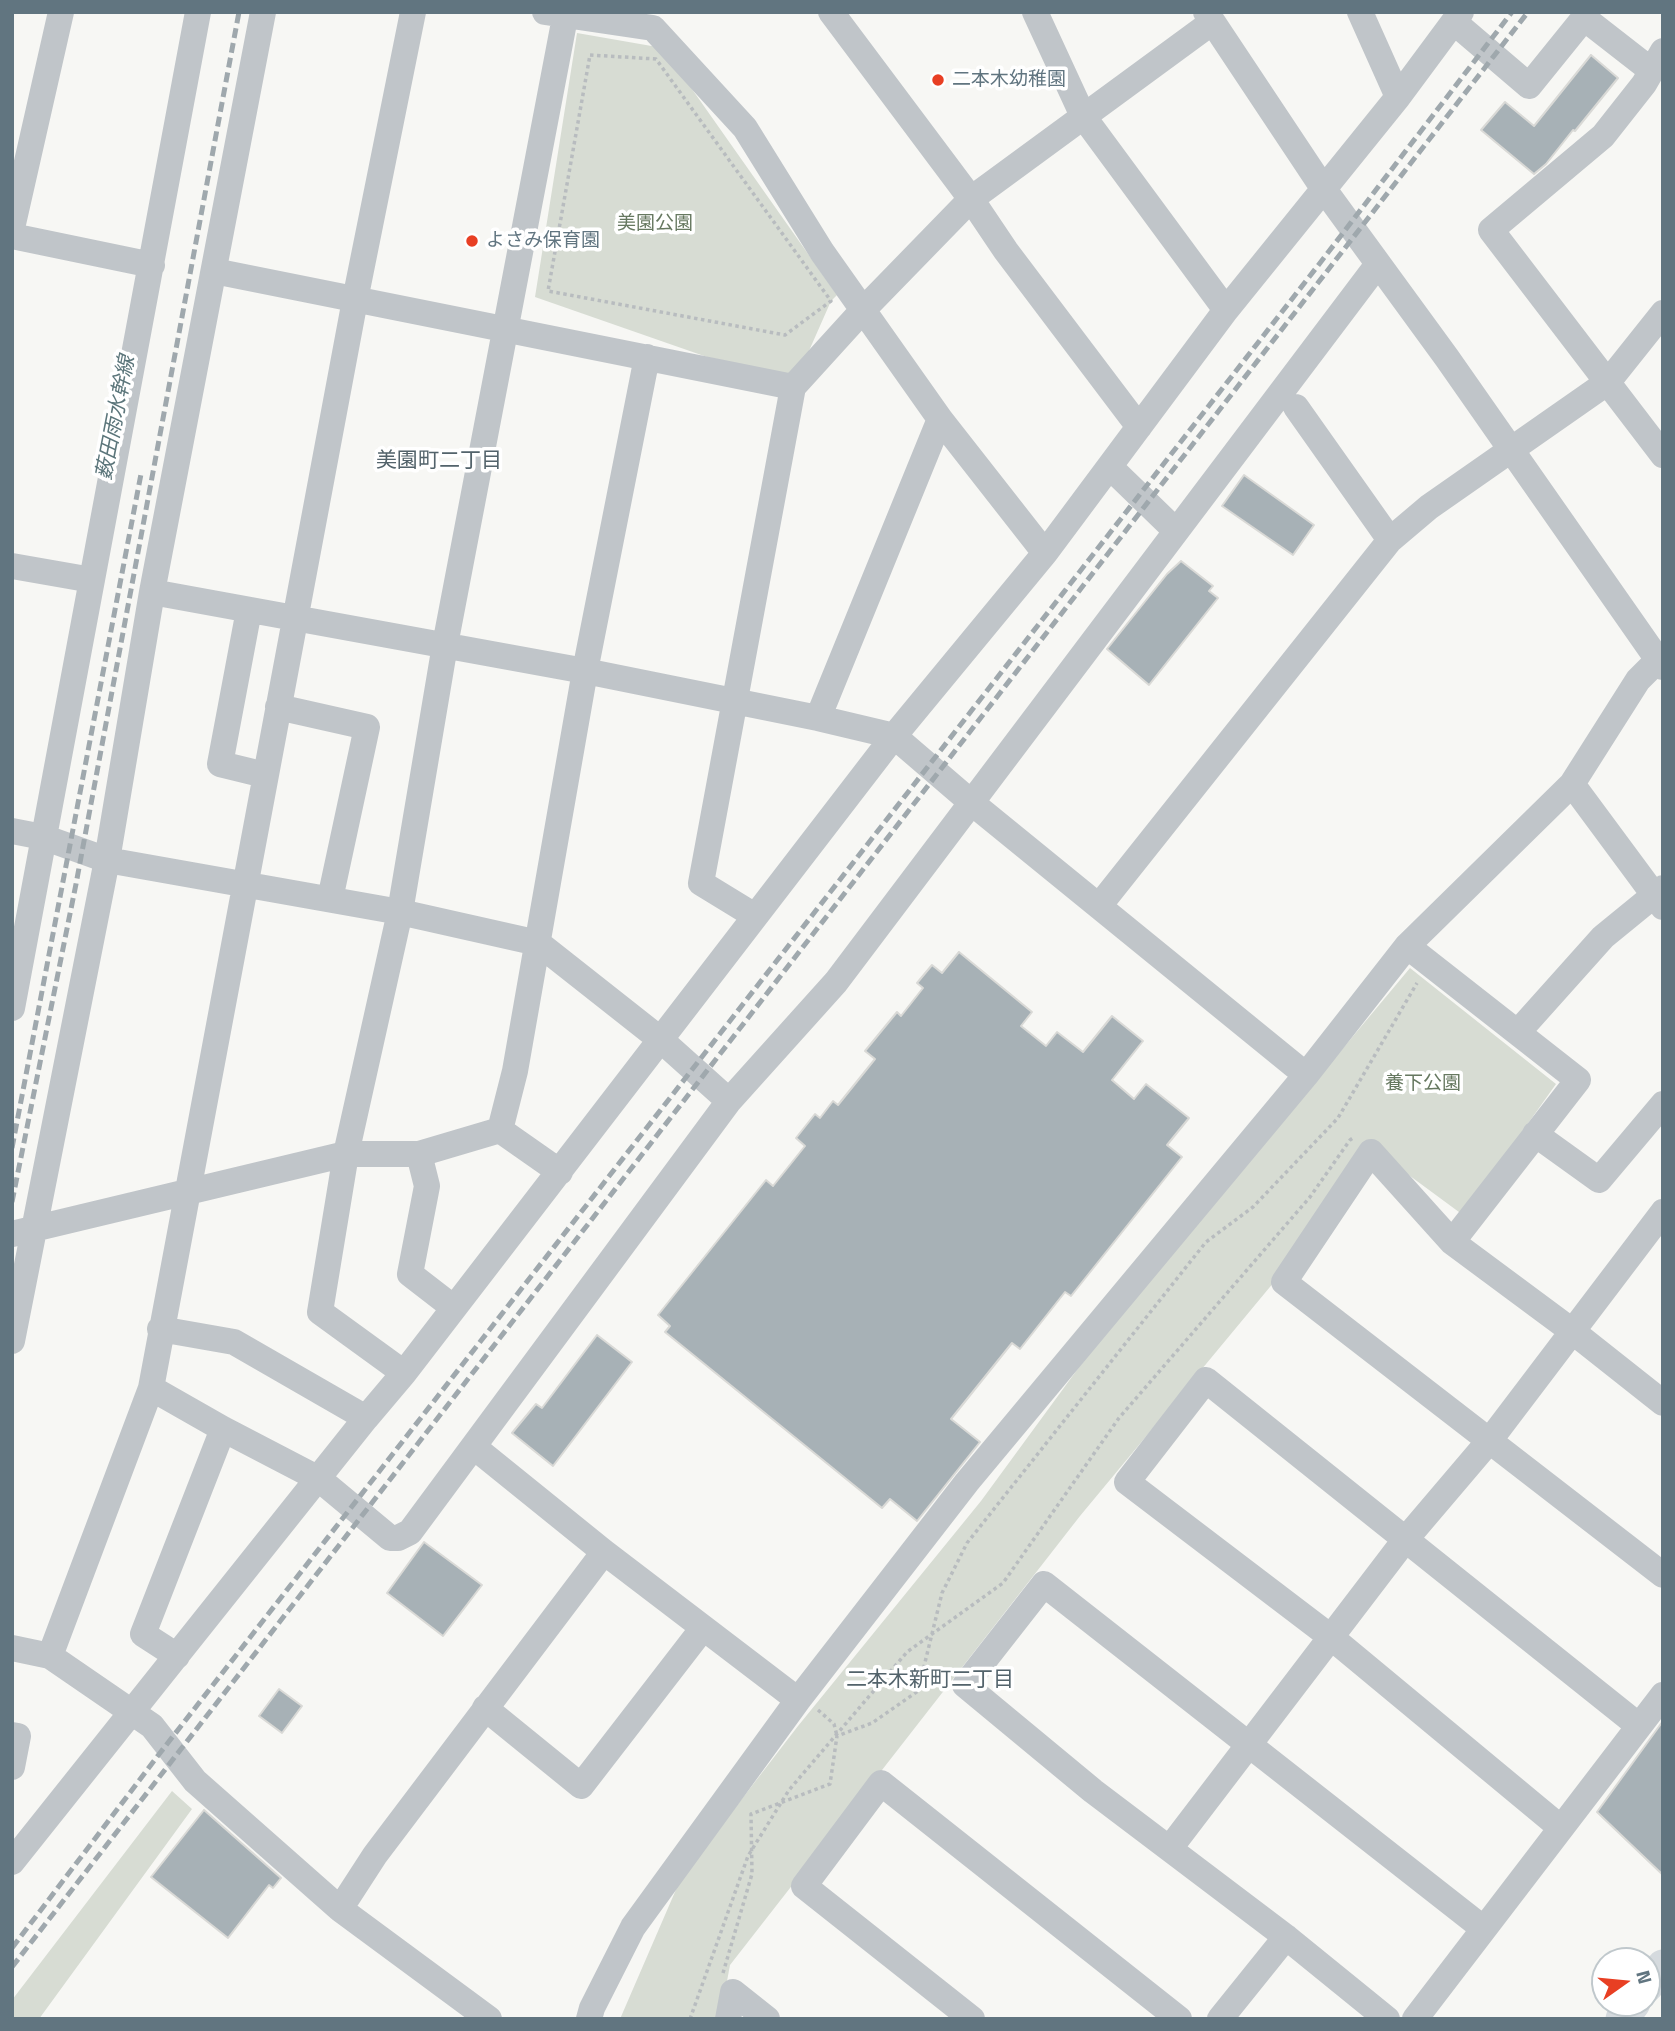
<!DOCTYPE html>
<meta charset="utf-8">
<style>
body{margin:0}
#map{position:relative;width:1675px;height:2031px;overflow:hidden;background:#f7f7f4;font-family:"Titillium Web",sans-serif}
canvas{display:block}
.frame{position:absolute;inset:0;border:14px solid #617580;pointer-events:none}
.north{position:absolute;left:1591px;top:1947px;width:70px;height:70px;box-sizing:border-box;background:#fff;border:2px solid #c0c8cc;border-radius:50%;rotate:75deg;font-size:19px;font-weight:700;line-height:28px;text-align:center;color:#617580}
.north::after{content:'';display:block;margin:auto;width:24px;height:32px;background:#e83f23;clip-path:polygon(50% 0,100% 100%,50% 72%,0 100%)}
</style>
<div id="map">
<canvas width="1675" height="2031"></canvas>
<div class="frame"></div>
<div class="north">N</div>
</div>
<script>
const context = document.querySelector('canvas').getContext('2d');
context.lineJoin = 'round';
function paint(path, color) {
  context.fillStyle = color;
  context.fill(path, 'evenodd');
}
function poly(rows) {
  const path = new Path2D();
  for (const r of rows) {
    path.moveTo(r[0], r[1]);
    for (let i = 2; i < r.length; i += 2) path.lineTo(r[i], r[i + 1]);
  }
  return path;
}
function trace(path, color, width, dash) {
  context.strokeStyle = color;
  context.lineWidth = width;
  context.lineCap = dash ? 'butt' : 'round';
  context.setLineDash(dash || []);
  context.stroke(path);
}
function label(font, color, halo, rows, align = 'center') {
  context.font = font + ' "Titillium Web","Noto Sans JP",sans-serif';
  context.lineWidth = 7;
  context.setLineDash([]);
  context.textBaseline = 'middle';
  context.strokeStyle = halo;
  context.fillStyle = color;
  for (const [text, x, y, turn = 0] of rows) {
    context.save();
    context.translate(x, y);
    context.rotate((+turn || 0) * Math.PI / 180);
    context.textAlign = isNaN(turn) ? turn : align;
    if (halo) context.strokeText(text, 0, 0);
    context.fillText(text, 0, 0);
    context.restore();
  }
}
const green = poly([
 [577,33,663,48,837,295,831,301,793,387,535,297],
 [1410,968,1556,1084,1463,1215,1368,1145,1284,1270,1080,1516,730,1965,720,2019,620,2019,681,1878,798,1726,981,1501,1096,1344],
 [172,1791,192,1809,39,2019,12,2019,12,2000]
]);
const building = poly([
 [1591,55,1618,78,1575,131,1573,130,1546,164,1534,174,1481,130,1505,102,1534,126,1591,55],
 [1244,475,1314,525,1293,555,1222,506,1244,475],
 [1181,561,1213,586,1209,591,1218,598,1149,685,1107,649,1167,574,1181,561],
 [959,952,1032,1012,1021,1026,1046,1046,1057,1032,1083,1052,1112,1016,1143,1041,1112,1080,1134,1099,1146,1084,1189,1118,1167,1145,1182,1157,1071,1296,1065,1292,1020,1349,1012,1343,951,1419,980,1442,917,1521,890,1499,882,1508,665,1332,670,1326,658,1315,766,1180,773,1186,805,1146,796,1138,815,1114,820,1118,833,1101,838,1105,875,1059,865,1051,897,1012,901,1016,923,988,917,983,932,965,942,973,959,952],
 [597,1335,632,1362,553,1466,512,1433,536,1404,542,1408,597,1335],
 [424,1542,482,1585,443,1636,387,1593,424,1542],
 [279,1689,302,1706,282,1733,259,1716,279,1689],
 [1663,1721,1663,1875,1597,1812,1663,1721],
 [204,1810,281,1878,273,1888,269,1885,228,1938,151,1877,204,1810]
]);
const path = poly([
 [590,55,656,59,831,301,785,335,548,291,590,55],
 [818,1710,834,1724,837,1736],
 [723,1973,752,1874,751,1814,830,1784,837,1736,872,1723,918,1691,942,1593,967,1543,1206,1242,1253,1207,1338,1118,1417,983],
 [690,2019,748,1856,789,1790,907,1652,1003,1583,1119,1418,1310,1197,1350,1140,1353,1138]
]);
const minor = poly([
 [545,12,653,28,745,128,822,252,940,419,1045,553],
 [831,12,971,199,1006,251,1139,427],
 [1035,12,1083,116,1226,310],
 [1206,12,1323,188,1447,358,1663,667],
 [1360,12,1398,97],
 [1454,22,1529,86,1584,18,1652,71],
 [1663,51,1644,84,1603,136,1491,230,1663,455],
 [12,228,61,12],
 [12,236,152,265],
 [214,271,793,387],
 [1296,407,1390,540],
 [1110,467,1175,530],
 [12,566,92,580],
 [152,592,585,671,818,718,894,736,972,803,1306,1075],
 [249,610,220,764,265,775],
 [278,707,367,727,330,899],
 [818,718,940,419],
 [1572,784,1663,907],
 [12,831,43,837,107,860,400,912,538,943,661,1040,729,1101],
 [1099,906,1390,540,1429,507,1608,382,1663,313],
 [755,916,701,883,793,387,863,310,971,199,1211,23],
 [1407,946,1578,1080,1452,1242],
 [12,1008,198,12],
 [1518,1032,1603,937,1663,888],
 [500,1130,515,1071,585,671,647,357],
 [500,1130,560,1172],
 [1535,1134,1599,1180,1663,1104],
 [419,1154,427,1186,410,1274,454,1308],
 [12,1234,346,1154,419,1154,500,1130],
 [160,1329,234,1342,366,1418],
 [12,1341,107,860,152,592,263,12],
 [404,1373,320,1312,346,1154,400,912,445,645,566,12],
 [151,1388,223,1429,319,1479,390,1538,398,1538,410,1532,729,1101,836,982,1378,264],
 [1663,1403,1572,1331,1452,1242,1371,1152,1284,1282,1663,1575],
 [474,1447,604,1552,798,1700],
 [12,1648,50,1656,152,1726,195,1781,340,1909,489,2019],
 [50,1656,151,1388,355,300,413,12],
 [177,1656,143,1634,223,1429],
 [485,1708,581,1786,703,1628],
 [12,1735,18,1736,12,1767],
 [1561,1828,1332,1638,1127,1482,1206,1380,1639,1726],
 [1170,1848,1405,1540,1490,1440,1663,1212],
 [12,1862,366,1418,404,1373,894,736,1045,553,1226,310,1398,97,1461,12],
 [340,1909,375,1855,604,1552],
 [589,2019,592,2008,633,1927,798,1700,967,1482,1306,1075,1407,946,1572,784,1638,680,1658,660],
 [728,2019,733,1992,767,2019],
 [972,2019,804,1886,881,1783,1179,2019],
 [1220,2019,1286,1937],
 [1387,2019,1286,1937,1093,1791,965,1685,1044,1584,1484,1929],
 [1415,2019,1663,1695]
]);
const major = poly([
 [1647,1986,1663,1966],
 [1622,2019,1634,2003]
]);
const rail = poly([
 [12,1148,141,474],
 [12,1202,76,884,239,12],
 [12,1948,160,1753,1320,263,1512,12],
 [12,1967,1528,12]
]);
const markers = [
 [938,80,7,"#e83f23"],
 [472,241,7,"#e83f23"]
];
const poiNames = [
 ["二本木幼稚園",952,80],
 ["よさみ保育園",486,241]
];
const parkNames = [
 ["美園公園",655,224],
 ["養下公園",1423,1084]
];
const waterNames = [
 ["薮田雨水幹線",117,418,-79]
];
const neighbourhoodNames = [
 ["美園町二丁目",439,462],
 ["二本木新町二丁目",930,1681]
];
paint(green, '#d7dcd3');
paint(building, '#a7b1b6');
trace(building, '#d9d9d6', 2);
trace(path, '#b8bcbf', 3.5, [3.5, 3.5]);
trace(minor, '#c0c5c9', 26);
trace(major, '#d5dade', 33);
trace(rail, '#9fa8ad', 5, [10, 5]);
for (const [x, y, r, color] of markers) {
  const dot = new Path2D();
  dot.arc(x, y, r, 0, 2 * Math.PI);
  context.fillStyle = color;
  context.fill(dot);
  trace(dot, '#fff', 2.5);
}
label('19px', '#617580', '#fff', poiNames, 'left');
label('19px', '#667860', '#fff', parkNames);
label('italic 21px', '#5c767b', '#fff', waterNames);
label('21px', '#53636b', '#fff', neighbourhoodNames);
</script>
